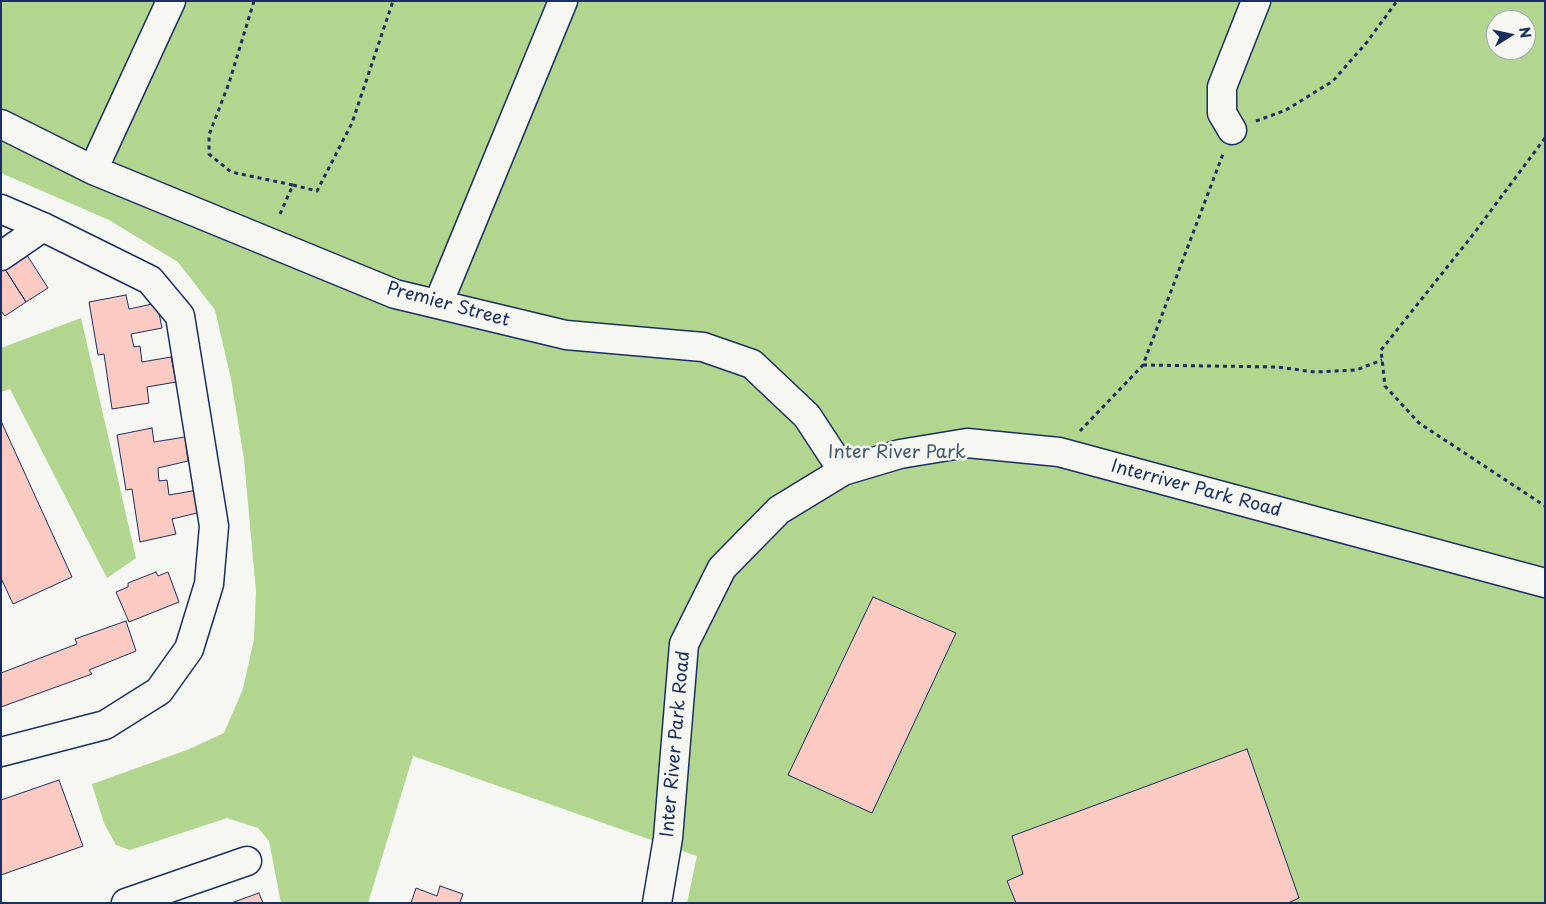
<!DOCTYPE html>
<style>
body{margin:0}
#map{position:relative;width:1546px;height:904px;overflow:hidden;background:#f6f6f2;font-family:"Playpen Sans",sans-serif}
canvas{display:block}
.frame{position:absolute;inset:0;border:2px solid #1b2f5e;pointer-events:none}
.north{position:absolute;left:1486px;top:10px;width:50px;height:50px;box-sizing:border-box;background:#f6f6f2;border:1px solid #9ea6b7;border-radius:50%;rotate:80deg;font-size:14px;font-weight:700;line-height:20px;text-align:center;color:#1b2f5e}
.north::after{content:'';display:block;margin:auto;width:18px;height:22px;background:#1b2f5e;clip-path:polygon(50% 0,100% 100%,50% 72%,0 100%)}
</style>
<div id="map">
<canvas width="1546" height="904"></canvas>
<div class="frame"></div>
<div class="north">N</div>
</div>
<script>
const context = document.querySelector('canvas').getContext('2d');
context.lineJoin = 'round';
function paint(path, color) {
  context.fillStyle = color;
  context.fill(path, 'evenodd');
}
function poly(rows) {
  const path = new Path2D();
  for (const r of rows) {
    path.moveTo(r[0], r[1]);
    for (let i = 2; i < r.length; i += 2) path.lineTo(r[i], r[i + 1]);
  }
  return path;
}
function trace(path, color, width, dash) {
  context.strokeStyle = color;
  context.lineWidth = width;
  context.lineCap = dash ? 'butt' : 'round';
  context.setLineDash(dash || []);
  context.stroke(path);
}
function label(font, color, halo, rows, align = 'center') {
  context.font = font + ' "Playpen Sans",sans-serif';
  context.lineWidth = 5;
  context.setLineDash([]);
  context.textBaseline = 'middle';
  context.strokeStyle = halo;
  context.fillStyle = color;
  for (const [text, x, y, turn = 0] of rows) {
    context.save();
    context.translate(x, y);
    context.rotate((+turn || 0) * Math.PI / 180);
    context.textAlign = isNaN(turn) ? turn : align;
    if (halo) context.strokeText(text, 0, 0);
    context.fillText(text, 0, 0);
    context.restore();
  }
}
const green = poly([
 [1,1,1545,1,1545,903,687,903,697,856,413,756,368,903,281,903,269,841,258,828,227,818,130,850,116,845,104,823,92,784,187,750,224,733,243,689,254,639,256,592,244,459,231,379,215,310,178,262,109,220,1,173],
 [1496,20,1526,20,1526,50,1496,50],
 [81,318,136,558,107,578,10,389,1,392,1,348]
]);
const building = poly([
 [25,252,48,288,26,302,3,266,25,252],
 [3,266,26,302,5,316,1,311,1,268,3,266],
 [126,295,129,309,157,303,162,328,131,334,134,347,140,346,142,362,171,357,176,382,147,387,149,403,112,409,104,354,98,355,89,302,126,295],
 [1,421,72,577,13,604,1,578,1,421],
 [152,428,154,442,185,437,188,461,158,468,159,481,167,480,169,495,198,490,201,512,172,519,176,534,140,542,132,489,126,490,117,435,152,428],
 [156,572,158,576,168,572,179,602,129,622,116,592,128,587,128,583,156,572],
 [873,597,956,633,872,813,788,775,873,597],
 [126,621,136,651,89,670,92,674,1,707,1,673,77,644,75,639,126,621],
 [1247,749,1299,898,1288,903,1016,903,1007,881,1023,874,1012,836,1247,749],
 [59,780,83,846,1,875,1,800,59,780],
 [440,886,463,894,460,902,461,903,411,903,416,888,437,896,440,886],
 [259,893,263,903,231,903,259,893]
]);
const path = poly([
 [254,1,229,83,209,135,209,154,231,172,293,185,279,216],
 [1256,121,1286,110,1333,81,1367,42,1397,1],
 [1545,138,1472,236,1381,350,1385,386,1419,423,1545,506],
 [293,185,317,191,352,123,393,1],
 [1143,365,1277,367,1315,372,1356,370,1382,360],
 [1080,431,1143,365,1223,154]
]);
const minor = poly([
 [1,124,93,170,395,294,566,335,703,347,752,364,807,416,843,471],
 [1232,130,1222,113,1222,87,1256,1],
 [93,170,171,1],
 [1,209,43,227,150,280,180,316,214,526,209,584,189,649,159,691,105,725,1,752],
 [1,256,43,227],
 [438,304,563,1],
 [126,903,247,861],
 [657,903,668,838,684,644,722,568,779,510,843,471,900,454,967,443,1059,452,1545,583]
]);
const streetNames = [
 ["Premier Street",448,305,15],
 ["Interriver Park Road",1196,489,15],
 ["Inter River Park Road",676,744,-85]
];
const parkNames = [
 ["Inter River Park",897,453]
];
paint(green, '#b2d590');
paint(building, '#facac3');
trace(building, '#1b2f5e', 1);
trace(minor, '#1b2f5e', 31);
trace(path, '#1b2f5e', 3, [4, 4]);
trace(minor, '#f6f6f2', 28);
label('18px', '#1b2f5e', '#f6f6f2', streetNames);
label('18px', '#41586a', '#f6f6f2', parkNames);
</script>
